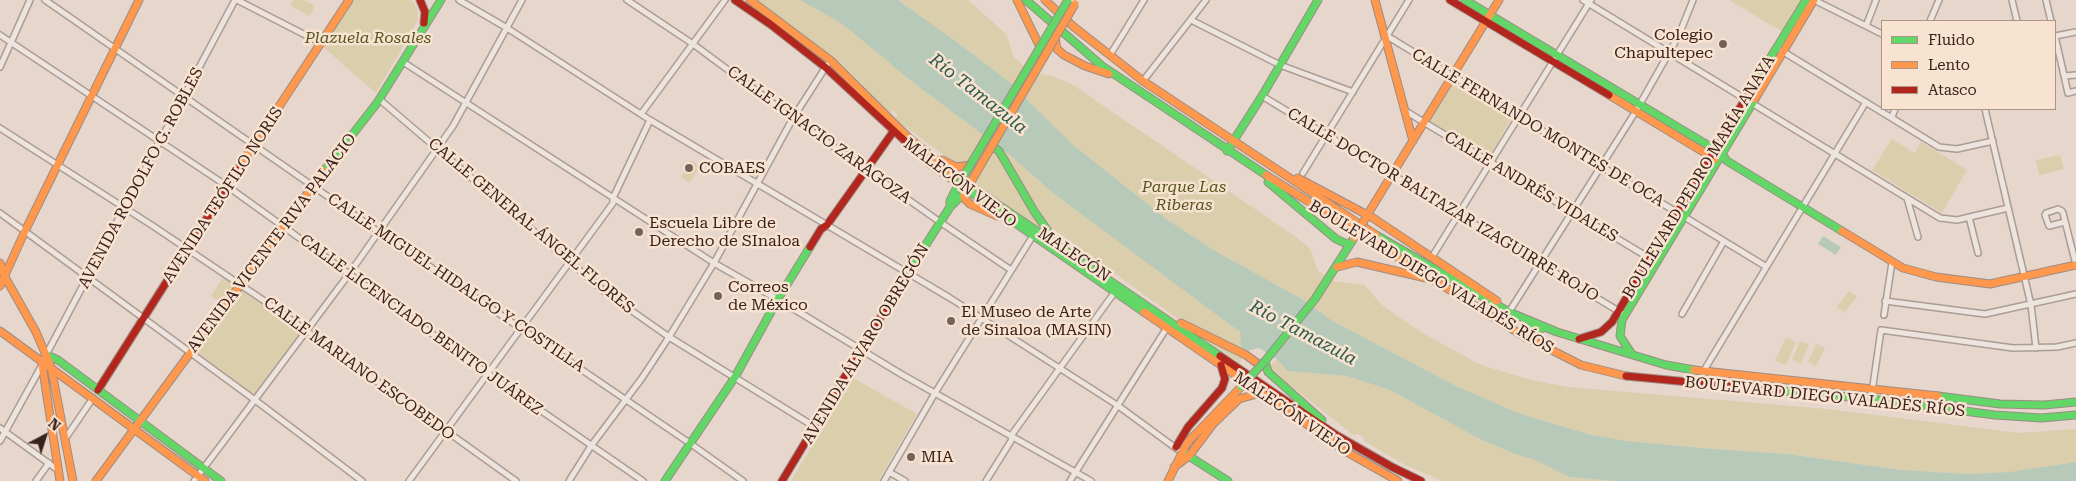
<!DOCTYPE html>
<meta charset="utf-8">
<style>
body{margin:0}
#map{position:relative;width:2076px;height:481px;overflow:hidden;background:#e6d6cb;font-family:"Roboto Serif",serif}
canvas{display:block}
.legend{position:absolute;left:1881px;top:20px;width:175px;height:90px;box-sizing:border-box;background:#f8e2d0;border:1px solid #ac9588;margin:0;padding:6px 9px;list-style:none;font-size:15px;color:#3a221c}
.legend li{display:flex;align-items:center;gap:10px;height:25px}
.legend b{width:25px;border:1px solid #ac9588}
.north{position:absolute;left:20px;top:411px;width:50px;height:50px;-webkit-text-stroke:4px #f8e2d0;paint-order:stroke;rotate:40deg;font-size:14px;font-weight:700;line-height:20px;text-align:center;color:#3a221c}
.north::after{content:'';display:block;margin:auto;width:18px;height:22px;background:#3a221c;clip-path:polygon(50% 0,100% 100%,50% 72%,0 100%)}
</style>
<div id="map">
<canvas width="2076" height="481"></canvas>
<ul class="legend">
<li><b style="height:6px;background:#63d668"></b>Fluido</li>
<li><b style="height:6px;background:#ff974d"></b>Lento</li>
<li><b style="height:6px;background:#b3261e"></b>Atasco</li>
</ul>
<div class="north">N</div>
</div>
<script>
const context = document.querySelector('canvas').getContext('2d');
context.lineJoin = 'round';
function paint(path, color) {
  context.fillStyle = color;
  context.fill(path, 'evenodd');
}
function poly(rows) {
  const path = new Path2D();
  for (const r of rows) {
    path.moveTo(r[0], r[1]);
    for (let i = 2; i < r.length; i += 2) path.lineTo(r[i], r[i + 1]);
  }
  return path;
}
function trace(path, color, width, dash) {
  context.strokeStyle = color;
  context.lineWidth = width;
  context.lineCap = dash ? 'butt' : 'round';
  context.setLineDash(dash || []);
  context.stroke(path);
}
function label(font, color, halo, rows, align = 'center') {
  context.font = font + ' "Roboto Serif",serif';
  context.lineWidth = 5;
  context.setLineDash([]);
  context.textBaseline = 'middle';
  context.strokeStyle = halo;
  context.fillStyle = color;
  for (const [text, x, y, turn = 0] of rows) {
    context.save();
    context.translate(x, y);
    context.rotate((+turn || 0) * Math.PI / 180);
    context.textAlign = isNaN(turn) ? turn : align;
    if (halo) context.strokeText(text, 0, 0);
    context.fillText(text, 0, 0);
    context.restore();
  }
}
const green = poly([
 [293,0,304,0,315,6,309,16,290,5],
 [351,0,412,0,417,8,418,20,376,93,322,46],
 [757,0,800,0,844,25,1010,155,1053,193,1240,332,1241,347,1247,351,1239,363,1052,228,1037,227,952,170,953,162,895,119,897,115,895,111,889,112,835,61],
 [898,0,968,0,1006,34,1014,57,1030,72,1052,76,1070,83,1296,237,1310,249,1318,271,1333,281,1364,285,1382,305,1397,316,1424,334,1481,365,1531,380,1568,387,1827,409,2019,433,2076,429,2076,462,2009,472,1969,474,1901,470,1787,454,1701,448,1627,441,1591,435,1518,413,1454,385,1331,320,1302,299,1215,251,1169,221,1072,144,1007,81,957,42],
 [1729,0,1802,0,1783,32],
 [1450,83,1511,119,1489,157,1428,120],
 [1892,139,1915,153,1921,142,1967,170,1942,213,1872,170],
 [2060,155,2064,169,2039,175,2036,160],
 [691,160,700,166,690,183,681,177],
 [224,276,236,284,224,305,211,296],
 [241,288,303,331,254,395,197,352],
 [1849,291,1857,297,1844,313,1837,307],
 [1786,337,1796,342,1786,365,1775,361],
 [1800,341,1809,344,1801,364,1792,360],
 [1816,344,1825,348,1816,366,1808,362],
 [1277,359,1287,371,1347,376,1390,390,1478,438,1512,453,1535,460,1569,477,1615,481,1443,481,1405,465,1364,441,1363,436,1358,434,1353,435,1298,391,1267,370],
 [853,378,917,414,878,481,791,481]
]);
const water = poly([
 [800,0,898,0,957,42,1008,81,1072,144,1169,221,1215,251,1302,299,1331,320,1454,385,1518,413,1591,435,1627,441,1701,448,1787,454,1901,470,1969,474,2009,472,2076,462,2076,481,1615,481,1569,477,1535,460,1512,453,1478,438,1390,390,1347,376,1287,371,1277,359,1259,348,1247,351,1241,347,1240,332,1053,193,1010,155,914,83,844,25],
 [1823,236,1841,247,1836,255,1818,244]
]);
const street = poly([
 [45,0,379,232,691,444,743,481],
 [237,0,321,43],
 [459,0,507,28,650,120,950,298,1117,405,1177,449],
 [627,0,693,44,793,118,940,222,1011,270],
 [1583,0,1940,218,1957,220,2008,208],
 [1814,0,1882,34],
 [2012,0,2017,21],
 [2046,0,2051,21],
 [1191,20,1280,65,1353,92],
 [1930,21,1939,0],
 [1866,26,1876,0],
 [0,35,227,186,488,374,643,481],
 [1387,36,1765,266],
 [2055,36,2068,93,2076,91],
 [2055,36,2076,32],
 [1782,51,1939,147,1957,149,1993,141],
 [1110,55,1144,0],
 [403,62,714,263,784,303,901,374,1091,481],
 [0,67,30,0],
 [2064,76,2076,75],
 [1143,81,1206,0],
 [1262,96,1625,315],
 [379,99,605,292,669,337,815,427],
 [1985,109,2031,305,2036,348],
 [1407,112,1656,262],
 [641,114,725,0],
 [1892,117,1895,109],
 [0,128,153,226,269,304,516,481],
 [1303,173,1409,0],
 [1907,198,1918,237],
 [0,213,255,400,362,481],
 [1969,217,1978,253],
 [2065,222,2049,226,2045,215,2046,213,2058,209,2062,211,2063,213,2076,265],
 [1432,257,1591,0],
 [1885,301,1985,314,2076,294],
 [1509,312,1636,111,1679,35,1693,0],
 [1682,314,1724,241],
 [1884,315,1892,262],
 [46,355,235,0],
 [1703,372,1866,102],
 [1871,399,1881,330,2013,348,2057,347,2076,343],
 [0,428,58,470],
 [65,439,93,398],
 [0,441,42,365],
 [889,472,905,481],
 [36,481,49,463],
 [194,481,349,274,453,126,522,0],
 [409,481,613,203,613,198,650,120],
 [569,481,591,446,642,378,669,337,714,263,793,118,827,65],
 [884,481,935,393,1034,234],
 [986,481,1011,441,1013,433,1114,293],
 [1070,481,1166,329]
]);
const fast = poly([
 [1026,0,1102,66,1266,175],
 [1465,0,1721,153,1727,161,1842,231],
 [1753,86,1806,0],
 [992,146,999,151,1034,211,1052,237],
 [1227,151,1262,96,1318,0],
 [930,164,1144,312],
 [324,171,377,103,441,0],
 [956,176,1220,356],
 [1268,182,1336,239,1349,245],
 [950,207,950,201,956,189],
 [1376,235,1509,312,1557,332,1666,365,1694,370],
 [900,285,950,207,964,193],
 [1526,338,1531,328,1541,329],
 [1631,353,1620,336,1622,320,1755,99],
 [46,355,58,360,221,481],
 [1265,361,1315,299,1354,238],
 [1265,361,1268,372,1322,420],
 [1783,391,1871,399,1995,415,2041,418,2076,415],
 [1938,396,2000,404,2044,405,2076,402],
 [1184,453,1228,481],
 [665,481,735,377,778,299,810,247]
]);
const slow = poly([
 [750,0,830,60,909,138,956,176],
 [1017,0,1040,47],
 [1045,0,1074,27,1143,81,1376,235],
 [1375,0,1413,141],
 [1055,38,1057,49,1064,55,1085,66,1109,74],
 [1609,95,1715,159],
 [1755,99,1814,0],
 [942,160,956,167,971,165],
 [238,169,349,0],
 [1266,175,1520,334,1581,365,1626,376],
 [1298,178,1373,218,1497,301],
 [964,193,964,198,970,204,997,216],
 [1366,217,1499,0],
 [1842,231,1903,268,1936,277,1990,284,2076,265],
 [0,263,5,277,36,332,51,367,73,481],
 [1337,267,1357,262,1426,278],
 [0,286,25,231,139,0],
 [1144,312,1347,452,1398,481],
 [1181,323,1246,355,1261,366],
 [0,331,205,481],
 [44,359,42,364,60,481],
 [1694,370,1938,396],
 [1174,467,1189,456,1213,424,1239,399,1260,393],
 [96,481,324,171],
 [1168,481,1187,443,1241,387]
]);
const jam = poly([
 [420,0,425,12,424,23],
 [735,0,770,24,825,67,930,164],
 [1450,0,1609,95],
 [810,247,821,229,827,225,893,132],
 [1579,339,1601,332,1612,322,1753,86],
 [1220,356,1336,435,1392,467,1421,481],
 [1626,376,1783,391],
 [98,390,238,169],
 [1176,447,1188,427,1222,388,1225,379,1221,365],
 [782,481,900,285]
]);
const fastBridge = poly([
 [956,189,1068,0],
 [1241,387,1265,361]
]);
const slowBridge = poly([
 [965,192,1075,4],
 [1354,238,1365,219]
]);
const markers = [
 [1723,44,5,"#766159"],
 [689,168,5,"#766159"],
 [639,232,5,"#766159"],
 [718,296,5,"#766159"],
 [951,321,5,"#766159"],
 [911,457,5,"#766159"]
];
const poiNames = [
 ["Colegio",1713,35,"right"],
 ["Chapultepec",1713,53,"right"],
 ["COBAES",699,168],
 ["Escuela Libre de",649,223],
 ["Derecho de SInaloa",649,241],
 ["Correos",728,287],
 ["de México",728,305],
 ["El Museo de Arte",961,312],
 ["de Sinaloa (MASIN)",961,330],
 ["MIA",921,457]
];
const parkNames = [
 ["Plazuela Rosales",368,38],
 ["Parque Las",1184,187],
 ["Riberas",1184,205]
];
const streetNames = [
 ["CALLE FERNANDO MONTES DE OCA",1538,128,31],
 ["CALLE IGNACIO ZARAGOZA",819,135,36],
 ["BOULEVARD PEDRO MARÍA ANAYA",1699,177,-59],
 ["AVENIDA RODOLFO G. ROBLES",141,178,-62],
 ["MALECÓN VIEJO",960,183,37],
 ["CALLE ANDRÉS VIDALES",1531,187,31],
 ["AVENIDA TEÓFILO NORIS",223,195,-57],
 ["CALLE DOCTOR BALTAZAR IZAGUIRRE ROJO",1443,205,31],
 ["CALLE GENERAL ÁNGEL FLORES",531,226,40],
 ["AVENIDA VICENTE RIVA PALACIO",272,243,-53],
 ["MALECÓN",1074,255,34],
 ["BOULEVARD DIEGO VALADÉS RÍOS",1431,277,31],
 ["CALLE MIGUEL HIDALGO Y COSTILLA",456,283,34],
 ["CALLE LICENCIADO BENITO JUÁREZ",421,325,36],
 ["AVENIDA ÁLVARO OBREGÓN",866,344,-59],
 ["CALLE MARIANO ESCOBEDO",359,369,36],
 ["BOULEVARD DIEGO VALADÉS RÍOS",1825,397,6],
 ["MALECÓN VIEJO",1292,414,34]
];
const waterNames = [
 ["Río Tamazula",978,94,38],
 ["Río Tamazula",1303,333,28]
];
paint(green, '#daceac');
paint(water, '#b7c9b9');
trace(street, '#ab9c95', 8);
trace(fast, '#9b8c85', 9);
trace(slow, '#9b8c85', 9);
trace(jam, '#9b8c85', 9);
trace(street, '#ede4de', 5);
trace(fast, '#63d668', 7);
trace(slow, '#ff974d', 7);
trace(jam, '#b3261e', 7);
trace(fastBridge, '#9b8c85', 9, []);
trace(slowBridge, '#9b8c85', 9, []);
trace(fastBridge, '#63d668', 7);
trace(slowBridge, '#ff974d', 7);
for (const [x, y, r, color] of markers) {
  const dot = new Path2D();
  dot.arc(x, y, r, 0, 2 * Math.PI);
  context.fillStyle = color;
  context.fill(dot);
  trace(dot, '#f8e2d0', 2);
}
label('16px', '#3a221c', '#f8e2d0', poiNames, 'left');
label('italic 16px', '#585721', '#f8e2d0', parkNames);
label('16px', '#3a221c', '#f8e2d0', streetNames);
label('italic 18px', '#2a5b4b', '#f8e2d0', waterNames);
</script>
